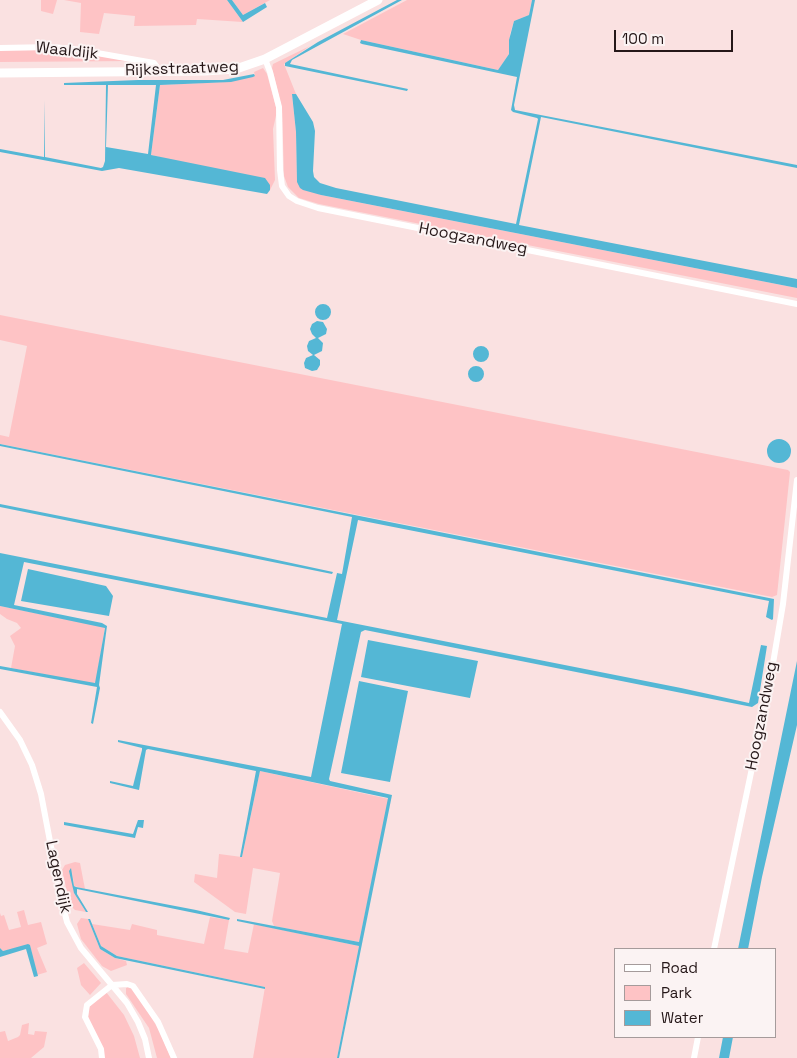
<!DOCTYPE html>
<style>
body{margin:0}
#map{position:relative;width:797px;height:1058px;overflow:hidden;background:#fae1e1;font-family:"Space Grotesk",sans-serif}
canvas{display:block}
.legend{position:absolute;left:614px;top:948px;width:162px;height:90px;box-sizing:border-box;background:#fbf3f3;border:1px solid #a59b9b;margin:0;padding:6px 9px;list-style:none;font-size:15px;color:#251718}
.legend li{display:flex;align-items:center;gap:10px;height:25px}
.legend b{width:25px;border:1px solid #a59b9b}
.scale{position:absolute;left:614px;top:30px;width:119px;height:22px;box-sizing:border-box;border:2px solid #251718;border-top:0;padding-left:6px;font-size:15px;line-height:18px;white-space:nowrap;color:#251718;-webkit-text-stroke:4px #fbf3f3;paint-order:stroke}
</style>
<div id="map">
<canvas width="797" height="1058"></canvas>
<ul class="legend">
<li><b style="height:6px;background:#fff"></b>Road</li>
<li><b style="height:14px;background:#fec3c5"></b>Park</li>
<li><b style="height:14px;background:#54b7d5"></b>Water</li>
</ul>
<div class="scale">100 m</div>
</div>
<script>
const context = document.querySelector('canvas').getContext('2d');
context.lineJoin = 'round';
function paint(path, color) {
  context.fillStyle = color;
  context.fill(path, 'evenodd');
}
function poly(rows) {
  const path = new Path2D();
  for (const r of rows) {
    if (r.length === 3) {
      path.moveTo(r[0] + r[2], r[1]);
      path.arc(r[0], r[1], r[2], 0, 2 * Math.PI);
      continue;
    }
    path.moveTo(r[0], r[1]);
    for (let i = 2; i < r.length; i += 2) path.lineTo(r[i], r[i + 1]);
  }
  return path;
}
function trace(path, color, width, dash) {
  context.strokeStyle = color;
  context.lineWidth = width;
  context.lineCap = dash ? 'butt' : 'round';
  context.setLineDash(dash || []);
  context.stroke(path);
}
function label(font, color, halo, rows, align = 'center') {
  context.font = font + ' "Space Grotesk",sans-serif';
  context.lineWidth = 4;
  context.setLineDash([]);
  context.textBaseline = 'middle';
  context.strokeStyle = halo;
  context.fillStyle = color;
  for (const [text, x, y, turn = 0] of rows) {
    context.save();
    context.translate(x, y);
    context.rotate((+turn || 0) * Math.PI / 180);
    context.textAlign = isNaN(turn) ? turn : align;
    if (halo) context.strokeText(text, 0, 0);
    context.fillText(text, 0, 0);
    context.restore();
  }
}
const green = poly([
 [41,0,57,0,53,14,41,11],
 [64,0,227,0,243,22,197,19,196,25,134,26,135,16,104,13,99,34,80,32,81,3],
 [232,0,270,0,243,15],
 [407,0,532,0,529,15,514,21,510,34,509,54,498,70,361,40,343,34],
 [310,46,284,64,296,94,292,95,296,132,297,182,321,195,797,288,797,298,319,204,299,198,288,187,284,176,282,109,272,68,273,64],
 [0,50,63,50,134,61,0,62],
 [263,68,267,74,277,111,273,129,275,180,270,190,270,185,151,155,160,85,224,82,255,76,254,72],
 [0,315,788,470,790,472,777,595,772,597,0,444,0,435,9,437,27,346,0,340],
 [0,606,105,627,96,682,93,684,11,668,15,646,10,636,21,628,17,623,7,619,0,614],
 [260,771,389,799,359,942,274,926,272,921,280,873,253,868,246,914,235,912,194,882,195,874,217,878,219,854,242,857],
 [75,862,80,863,85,889,74,886,72,869,74,893,86,912,75,910,70,905,62,870,65,865],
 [24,910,28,925,41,922,47,944,37,948,47,972,37,975,30,945,3,951,0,948,0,913,1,916,4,915,9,930,21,927,17,912],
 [210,917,229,920,224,949,248,953,254,924,359,946,337,1058,253,1058,265,987,117,956,101,946,92,924,130,930,132,924,157,930,157,935,204,944],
 [81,918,88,919,100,949,115,958,126,961,127,965,111,971,102,966,81,939,77,924],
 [84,963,101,983,90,995,81,985,77,968],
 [128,987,134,989,159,1030,171,1058,157,1058,149,1028,126,994,126,988],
 [106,992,124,1015,134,1036,140,1058,104,1058,88,1021,89,1007],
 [29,1023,28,1034,34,1035,35,1031,47,1032,44,1047,31,1058,0,1058,0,1032,5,1031,8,1041,18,1037,20,1035,22,1025]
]);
const water = poly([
 [227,0,232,0,243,15,265,3,267,7,243,22],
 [397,0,402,0,292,60,290,64,408,89,407,91,285,66,285,63,318,42],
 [532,0,535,0,514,105,515,110,797,165,797,168,541,117,519,225,797,279,797,288,321,195,303,190,300,188,297,182,296,132,292,94,296,94,313,122,315,131,313,171,314,177,320,183,336,188,516,224,538,119,537,118,513,112,511,110,517,77,362,44,360,43,361,40,498,70,509,54,509,40,514,21,529,15],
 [254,74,255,76,253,77,231,82,160,85,151,155,265,178,270,185,270,190,267,194,119,168,102,171,0,152,0,149,44,157,45,100,45,157,101,168,103,167,105,161,106,85,64,85,64,83,138,80,223,80],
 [108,85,156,85,148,154,106,147],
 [323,312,8],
 [317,321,323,322,327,329,326,334,318,338,323,343,322,351,314,355,320,360,320,365,317,370,312,371,305,368,304,363,306,358,313,355,308,351,307,346,309,341,316,338,312,334,310,329,312,324],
 [481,354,8],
 [476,374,8],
 [779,451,12],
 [0,444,774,599,773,619,772,620,766,617,769,601,358,520,337,620,681,688,749,703,761,645,767,646,758,703,752,707,365,630,361,632,329,779,330,781,392,795,339,1058,337,1058,359,946,237,921,237,919,359,942,388,798,260,771,242,857,240,857,256,771,148,749,146,750,139,790,110,783,110,781,133,786,142,750,142,748,118,742,118,740,311,777,342,624,24,562,14,605,102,623,107,626,99,685,100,688,93,724,91,723,97,687,0,669,0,666,95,683,105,628,0,606,0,553,327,618,337,573,342,574,352,517,0,446],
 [0,504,226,549,333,572,332,574,0,507],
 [28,569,106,586,113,596,109,616,21,601],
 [368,640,478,661,470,698,361,677],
 [797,661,797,725,762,877,748,949,738,949],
 [359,681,408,691,390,782,341,773],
 [138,820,144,820,143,828,138,827,135,838,64,825,64,822,133,834],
 [71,868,74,886,76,887,196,910,230,918,229,920,77,889,77,894,88,912,86,912,74,893,69,871],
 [88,919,90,919,101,946,117,956,265,987,265,989,115,958,100,949],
 [28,944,30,945,38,976,34,977,26,949,0,957,0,948,3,951],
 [723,1037,733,1037,729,1058,719,1058]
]);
const street = poly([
 [0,48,52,47,74,49,154,63,160,71],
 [265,59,270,72,279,107,280,170,282,186,289,196,297,201,318,208,797,304],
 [0,712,20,740,32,765,41,794,60,894,67,922,81,948,127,1003,138,1022,145,1039,149,1058],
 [714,949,769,687,783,604,797,480],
 [102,1058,101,1049,85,1017,87,1005,112,985,127,984,133,986,158,1022,174,1058],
 [694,1058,698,1037]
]);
const secondary = poly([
 [0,73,204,71,236,69,265,59,378,0]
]);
const streetNames = [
 ["Waaldijk",67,51,6],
 ["Rijksstraatweg",182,69,-2],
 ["Hoogzandweg",473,239,11],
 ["Hoogzandweg",762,716,-79],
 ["Lagendijk",58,877,78]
];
paint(green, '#fec3c5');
paint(water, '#54b7d5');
trace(street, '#fff', 6);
trace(secondary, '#fff', 9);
label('16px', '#251718', '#fbf3f3', streetNames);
</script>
